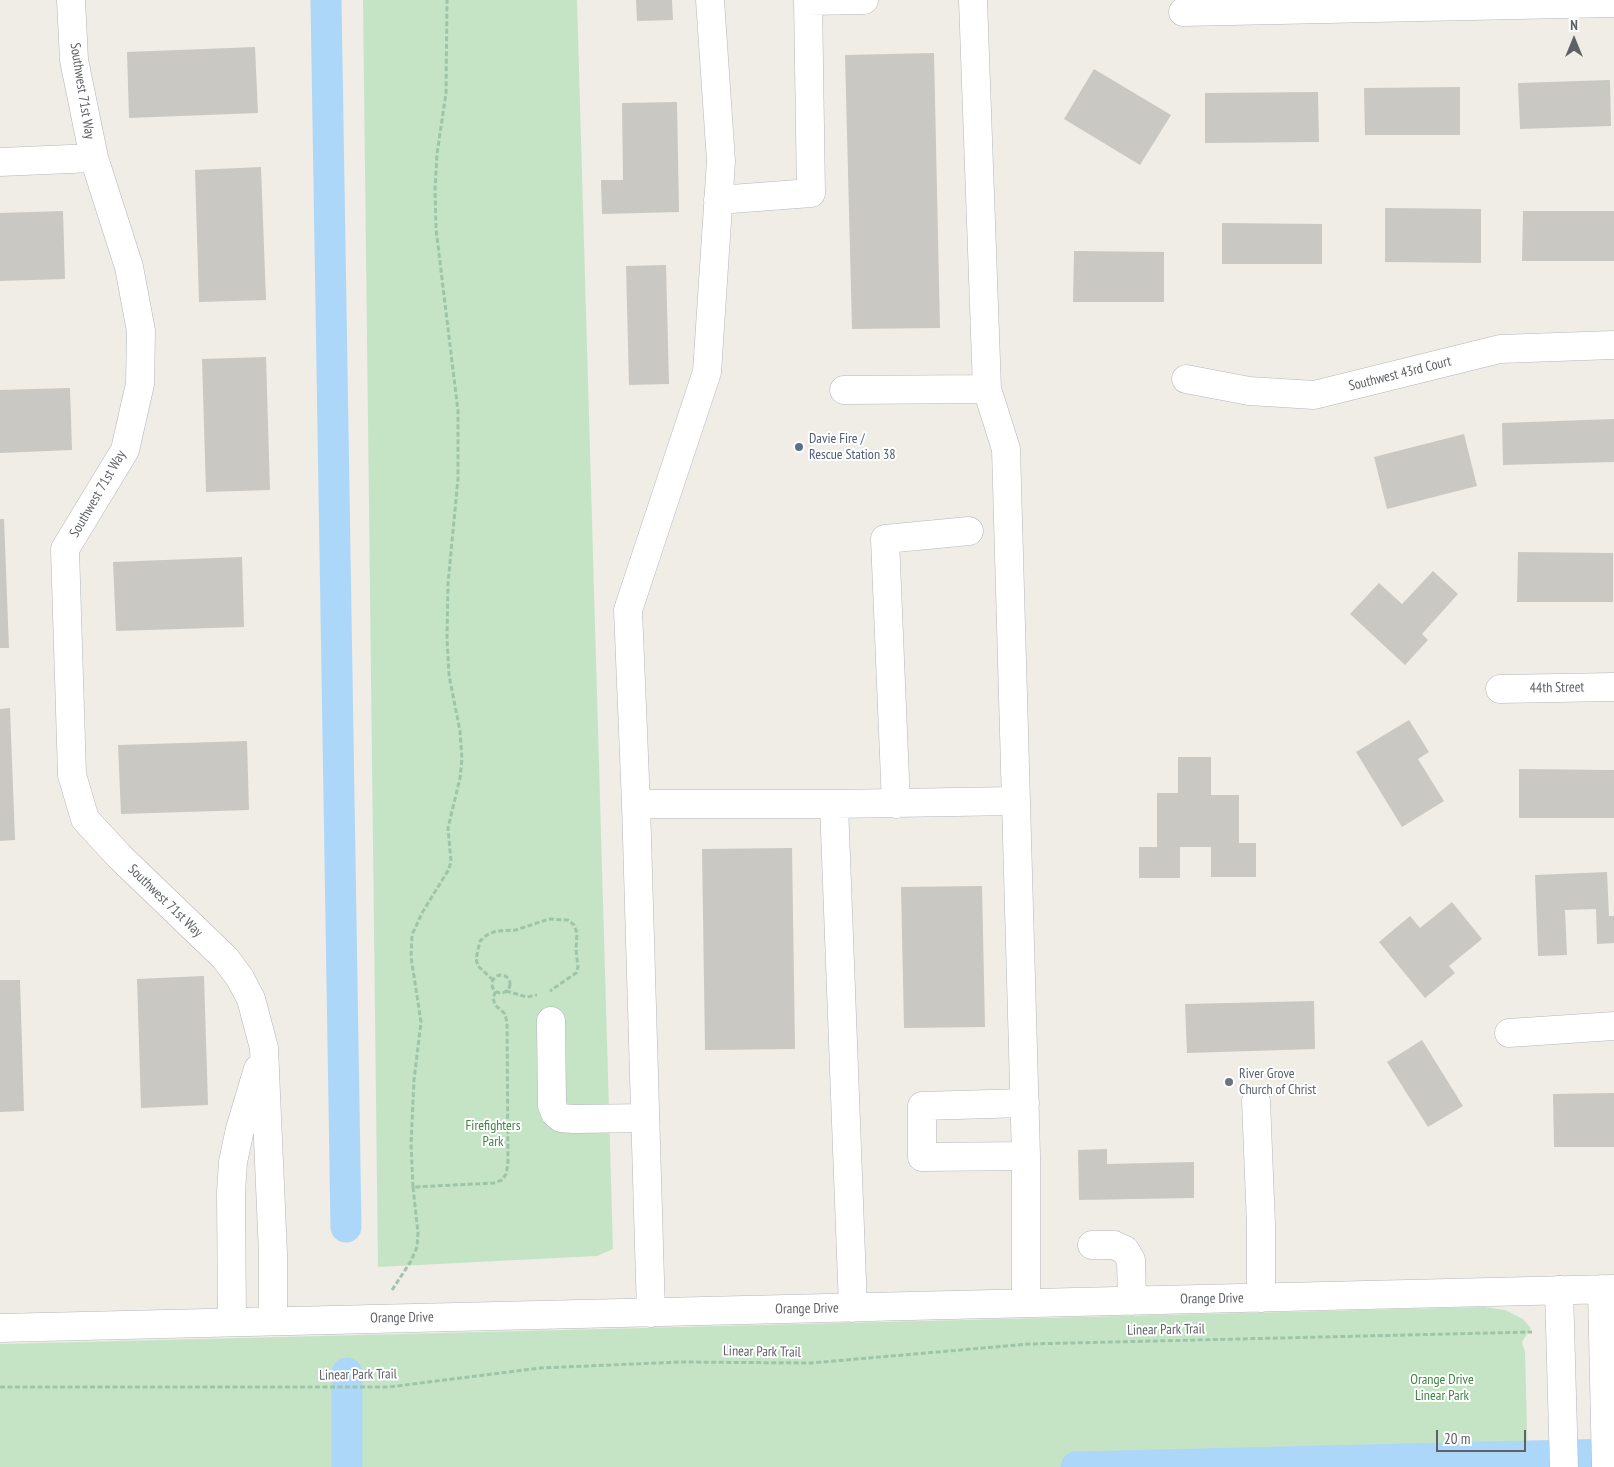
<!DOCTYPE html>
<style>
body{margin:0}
#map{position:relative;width:1614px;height:1467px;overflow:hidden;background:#efede6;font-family:"PT Sans Narrow",sans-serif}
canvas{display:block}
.north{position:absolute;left:1549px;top:15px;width:50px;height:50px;-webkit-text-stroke:4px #fff;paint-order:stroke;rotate:0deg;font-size:14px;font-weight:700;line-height:20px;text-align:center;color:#5e6165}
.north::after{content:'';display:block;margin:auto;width:18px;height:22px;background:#5e6165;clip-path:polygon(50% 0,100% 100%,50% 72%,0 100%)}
.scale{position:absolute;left:1436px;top:1430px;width:90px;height:22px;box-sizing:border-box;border:2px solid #5e6165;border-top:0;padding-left:6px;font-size:15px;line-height:18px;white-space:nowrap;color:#5e6165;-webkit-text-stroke:4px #fff;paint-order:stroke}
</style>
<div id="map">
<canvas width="1614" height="1467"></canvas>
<div class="north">N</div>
<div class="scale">20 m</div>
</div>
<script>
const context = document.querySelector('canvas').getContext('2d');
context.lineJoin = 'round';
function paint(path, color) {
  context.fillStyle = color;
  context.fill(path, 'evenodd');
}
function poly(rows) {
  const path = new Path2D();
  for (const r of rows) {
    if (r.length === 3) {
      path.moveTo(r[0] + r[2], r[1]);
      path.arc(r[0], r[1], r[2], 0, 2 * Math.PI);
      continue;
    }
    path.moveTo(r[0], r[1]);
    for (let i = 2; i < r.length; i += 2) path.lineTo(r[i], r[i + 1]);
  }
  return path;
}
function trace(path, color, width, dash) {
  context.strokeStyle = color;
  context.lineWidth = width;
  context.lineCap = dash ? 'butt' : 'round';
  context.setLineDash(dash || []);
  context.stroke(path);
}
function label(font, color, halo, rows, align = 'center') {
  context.font = font + ' "PT Sans Narrow",sans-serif';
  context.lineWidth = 4;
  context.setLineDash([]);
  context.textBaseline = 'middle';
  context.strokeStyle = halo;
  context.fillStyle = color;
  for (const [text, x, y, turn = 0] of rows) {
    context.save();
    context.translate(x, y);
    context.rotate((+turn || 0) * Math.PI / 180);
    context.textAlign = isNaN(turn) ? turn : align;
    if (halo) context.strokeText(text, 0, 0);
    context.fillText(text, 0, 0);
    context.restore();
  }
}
const green = poly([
 [363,0,577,0,613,1249,597,1256,378,1267],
 [1484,1307,1505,1310,1523,1319,1531,1328,1522,1342,1525,1352,1528,1467,0,1467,0,1344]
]);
const canal = poly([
 [326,0,346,1227],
 [347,1373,347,1467],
 [1076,1467,1614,1454]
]);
const building = poly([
 [636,0,672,0,673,20,637,21],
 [255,47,258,113,129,118,127,52],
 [934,53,940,328,852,329,845,55],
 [1094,69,1171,115,1140,165,1064,119],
 [1610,80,1611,126,1520,129,1518,83],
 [1460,87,1460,135,1365,135,1364,88],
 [1318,92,1319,142,1205,143,1205,93],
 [677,102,679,212,602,214,601,180,623,180,622,103],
 [261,167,266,300,199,302,195,170],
 [1385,208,1481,209,1481,263,1385,262],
 [63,211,65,279,0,281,0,213],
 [1523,211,1614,211,1614,261,1522,261],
 [1222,223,1322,224,1322,264,1222,264],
 [1074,251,1164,252,1164,302,1073,302],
 [666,265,669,384,629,385,626,266],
 [266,357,270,490,206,492,202,359],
 [70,388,72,450,0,453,0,390],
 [1614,419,1614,462,1503,465,1502,423],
 [1464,434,1477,486,1387,509,1374,457],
 [0,519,4,519,9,648,0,648],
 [1518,552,1613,553,1613,602,1517,602],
 [242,557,244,627,116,631,113,562],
 [1433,571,1458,594,1422,634,1428,640,1405,665,1350,614,1379,583,1402,604],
 [10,708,15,840,0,841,0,709],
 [1409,720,1429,752,1418,759,1444,801,1402,827,1356,752],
 [247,741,249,810,121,814,118,745],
 [1178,757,1211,757,1211,795,1239,795,1239,843,1256,843,1256,877,1211,877,1211,847,1180,847,1180,878,1139,878,1139,847,1157,847,1157,793,1178,793],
 [1519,769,1614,770,1614,818,1519,818],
 [792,848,795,1049,705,1050,702,849],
 [1607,872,1609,916,1614,916,1614,943,1597,944,1596,909,1565,910,1567,955,1538,956,1535,875],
 [982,886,985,1027,904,1028,901,887],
 [1452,902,1482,939,1449,966,1455,973,1425,998,1379,942,1410,916,1420,928],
 [204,976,208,1105,141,1108,137,979],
 [0,980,20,980,24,1111,0,1112],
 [1314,1001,1315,1049,1187,1053,1185,1004],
 [1422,1040,1463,1106,1428,1127,1387,1062],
 [1614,1093,1614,1147,1554,1147,1553,1094],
 [1107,1149,1107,1164,1194,1162,1194,1198,1079,1200,1078,1150]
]);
const path = poly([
 [501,984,9],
 [493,980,478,966,476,959,480,941,487,935,496,931,516,930,549,919,568,920,574,925,577,933,576,950,578,967,576,973,550,991],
 [506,991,527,997,537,995],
 [413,1187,411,1144,414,1080,421,1022,411,957,412,935,422,913,449,869,451,861,448,828,460,778,462,759,460,731,449,675,447,638,448,583,458,479,458,411,436,229,435,190,437,154,446,93,447,0],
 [392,1290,411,1261,417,1247,418,1233,413,1187,494,1183,502,1180,506,1174,508,1164,507,1022,505,1014,495,1005,493,998,496,990],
 [0,1387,389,1387,540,1368,681,1362,811,1363,1029,1344,1532,1332]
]);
const minor = poly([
 [71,0,74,60,94,158,129,267,141,331,140,384,125,450,65,549,72,775,85,819,119,856,225,958,240,978,251,999,264,1048,273,1254,273,1321],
 [808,1,864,0],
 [1183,12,1614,3],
 [0,162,94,158],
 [718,200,811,193,808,0],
 [1186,379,1249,391,1314,395,1500,349,1614,345],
 [987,389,1006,449,1026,1156,1026,1303],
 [844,390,987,389,973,0],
 [1500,689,1614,687],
 [636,804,628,610,707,372,721,161,710,0],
 [834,804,1015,801],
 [896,804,885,539,969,531],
 [551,1021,552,1105,555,1113,561,1118,574,1119,645,1118],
 [1509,1033,1614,1026],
 [1256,1101,1261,1225,1261,1298],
 [1025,1103,922,1106,922,1157,1026,1156],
 [1092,1245,1114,1245,1125,1250,1131,1260,1132,1301],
 [1602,1289,1606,1467],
 [1559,1290,1564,1467],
 [651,1313,636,804,834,804,853,1308],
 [232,1322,231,1192,233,1162,240,1129,258,1069],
 [0,1328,1614,1289]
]);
const markers = [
 [799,447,5,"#5c6f8a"],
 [1229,1082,5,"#6b7280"]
];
const streetNames = [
 ["Southwest 71st Way",82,91,81],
 ["Southwest 43rd Court",1400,374,-14],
 ["Southwest 71st Way",98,494,-60],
 ["44th Street",1557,688,-1],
 ["Southwest 71st Way",165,901,44],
 ["Orange Drive",1212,1299,-1],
 ["Orange Drive",807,1309,-1],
 ["Orange Drive",402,1318,-1],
 ["Linear Park Trail",1166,1330,-1],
 ["Linear Park Trail",762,1352,1],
 ["Linear Park Trail",358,1375,-1]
];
const serviceNames = [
 ["Davie Fire /",809,439],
 ["Rescue Station 38",809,455]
];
const worshipNames = [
 ["River Grove",1239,1074],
 ["Church of Christ",1239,1090]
];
const parkNames = [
 ["Firefighters",493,1126],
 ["Park",493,1142],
 ["Orange Drive",1442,1380],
 ["Linear Park",1442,1396]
];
paint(green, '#c5e4c5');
trace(canal, '#acd7f8', 31);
paint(building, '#cac8c2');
trace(minor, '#b3b6ba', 29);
trace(path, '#9ec5a9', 3, [5, 2.5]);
trace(minor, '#fff', 28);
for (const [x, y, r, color] of markers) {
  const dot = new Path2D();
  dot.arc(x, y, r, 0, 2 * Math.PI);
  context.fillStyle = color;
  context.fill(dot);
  trace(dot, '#fff', 2);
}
label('14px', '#5e6165', '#fff', streetNames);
label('14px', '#4e5e75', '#fff', serviceNames, 'left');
label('14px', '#5b616d', '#fff', worshipNames, 'left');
label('14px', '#3d8541', '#fff', parkNames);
</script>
